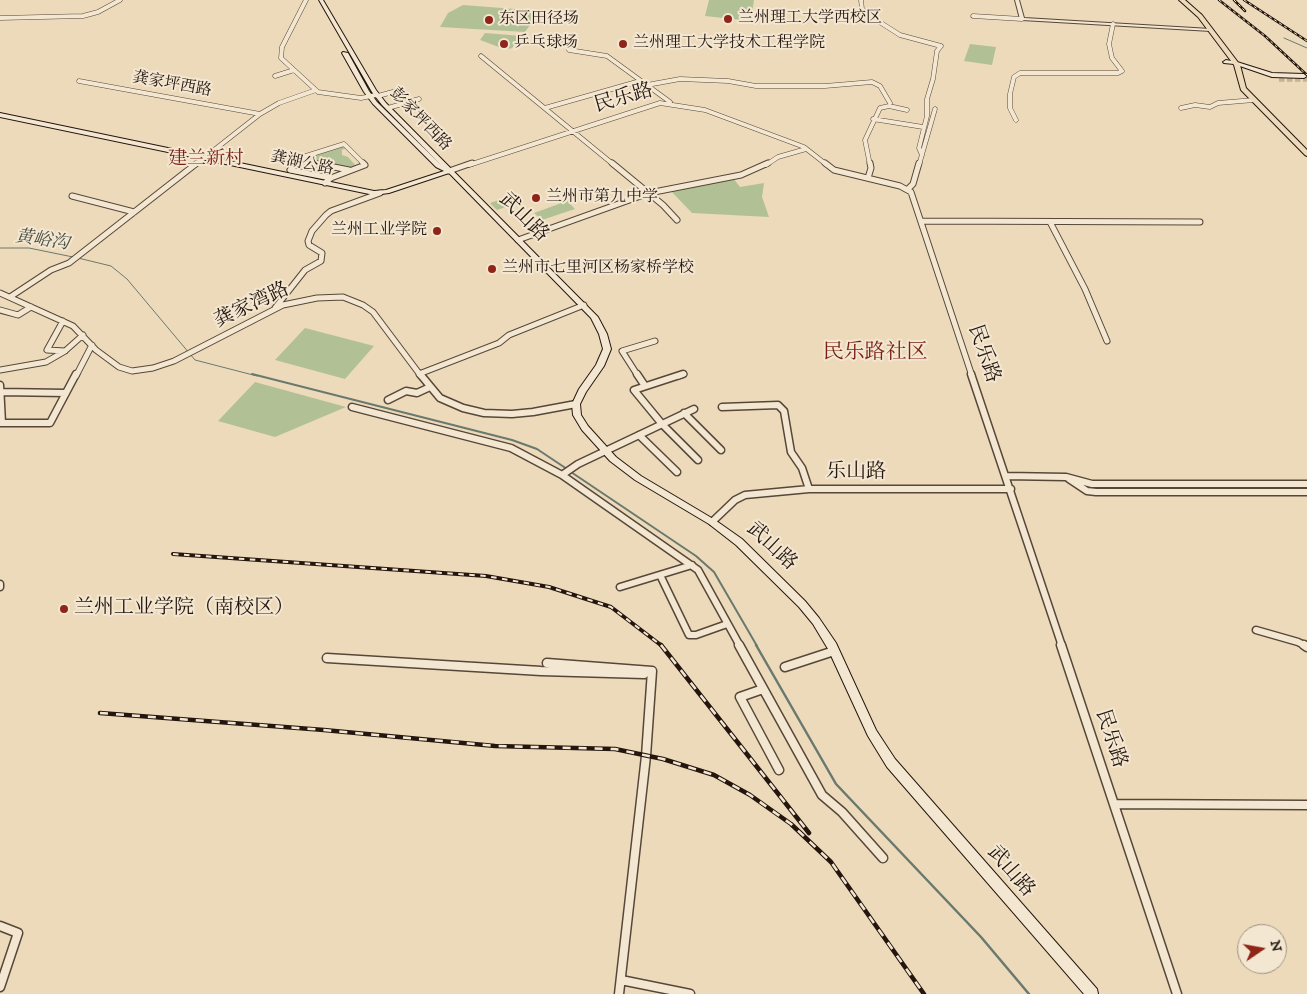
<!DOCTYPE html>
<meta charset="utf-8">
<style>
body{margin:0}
#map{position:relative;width:1307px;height:994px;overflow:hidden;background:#eddaba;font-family:"IM FELL DW Pica",serif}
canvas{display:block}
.north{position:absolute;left:1237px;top:924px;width:50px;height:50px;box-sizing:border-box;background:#f3e7d2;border:1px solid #a09384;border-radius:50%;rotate:78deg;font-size:14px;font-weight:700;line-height:20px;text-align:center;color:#24160e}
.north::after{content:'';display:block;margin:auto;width:18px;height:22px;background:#8f2418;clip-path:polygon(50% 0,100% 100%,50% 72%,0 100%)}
</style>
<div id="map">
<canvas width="1307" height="994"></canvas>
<div class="north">N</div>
</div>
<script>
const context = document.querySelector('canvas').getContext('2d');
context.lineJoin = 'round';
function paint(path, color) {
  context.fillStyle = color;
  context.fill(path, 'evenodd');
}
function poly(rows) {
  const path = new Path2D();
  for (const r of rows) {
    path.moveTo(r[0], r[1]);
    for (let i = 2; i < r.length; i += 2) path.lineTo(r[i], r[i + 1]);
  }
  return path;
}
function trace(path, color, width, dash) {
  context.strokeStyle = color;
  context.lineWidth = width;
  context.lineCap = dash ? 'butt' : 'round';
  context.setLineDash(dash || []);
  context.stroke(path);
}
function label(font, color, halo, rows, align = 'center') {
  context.font = font + ' "IM FELL DW Pica","Noto Serif SC",serif';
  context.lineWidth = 4;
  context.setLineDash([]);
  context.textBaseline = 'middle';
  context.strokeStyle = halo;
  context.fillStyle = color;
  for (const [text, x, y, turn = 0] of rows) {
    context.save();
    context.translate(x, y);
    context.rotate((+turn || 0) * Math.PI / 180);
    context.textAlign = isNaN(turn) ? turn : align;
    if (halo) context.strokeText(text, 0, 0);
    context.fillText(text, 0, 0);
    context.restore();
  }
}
const green = poly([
 [709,0,754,0,751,21,705,16],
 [463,5,540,11,525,32,440,27,448,13],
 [485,33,522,36,515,48,504,49,480,40],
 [549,38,571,39,564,47,555,49,542,47],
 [970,44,996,47,992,65,964,61],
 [343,145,346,148,342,150,342,155,348,157,357,167,351,169,307,160,313,155],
 [733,178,740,187,764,183,762,197,769,217,692,213,670,190],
 [516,194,523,201,497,210,490,203],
 [567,201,575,209,542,220,534,213],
 [305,328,374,346,345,379,275,360],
 [255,382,346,407,275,437,218,421]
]);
const streamFar2 = poly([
 [1284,38,1307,48],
 [0,248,29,248,73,257],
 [78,258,111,266,127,279,195,360,257,376]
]);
const streamFar1 = poly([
 [252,374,512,440,537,449,567,469],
 [571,472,696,556,714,572,757,646]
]);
const stream = poly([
 [756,645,836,784,981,937,1029,994]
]);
const secondaryTunnel = poly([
 [1279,79,1307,79]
]);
const minorFar3 = poly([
 [306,0,282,47,281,58,318,92,361,98,376,95],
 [861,0,862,9,867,14,900,35,941,46,937,51,933,79,927,99,927,116,919,148,922,155],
 [973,16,1022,19],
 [0,18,83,16,98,12,120,0],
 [569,50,607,56,670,102],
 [481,56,614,165],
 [275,76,294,70],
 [79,81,260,114],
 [647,85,680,79,728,81,756,86,825,86,872,82,880,86,890,103],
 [378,96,400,90],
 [388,108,419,99],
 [545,108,640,81],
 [1181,108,1195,105,1210,107,1218,103,1254,100],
 [873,119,923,127],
 [1016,120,1010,108,1010,94,1014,77,1020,73,1118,73,1122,71,1112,58,1109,44,1113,24],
 [301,161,321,165],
 [195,165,260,114,279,103,316,90],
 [296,165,306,156,344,144,365,165],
 [469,165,660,103,705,110,804,147,827,165],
 [766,165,778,157,806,149],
 [870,165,865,140,880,108,889,106,907,110],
 [919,165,935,109]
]);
const minorFar2 = poly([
 [297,163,290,170,331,178],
 [314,163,349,170],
 [612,163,663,205,677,220],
 [825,163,834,170,900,186,911,192,972,376],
 [449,171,472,163],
 [331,178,365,165,363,163],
 [868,178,871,168,870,163],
 [325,183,331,178],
 [908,189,913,184,919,163],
 [72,196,134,212],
 [921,221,1200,222],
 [1050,222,1085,289,1107,341],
 [518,240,649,193,741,175,768,163],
 [0,293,73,326,96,350,119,367,132,371,153,368,174,361,283,305,317,298,343,297,363,305,373,312,421,376],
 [10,297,51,270,69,263,197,163],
 [275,308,305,270,321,261,322,253,309,245,308,241,312,231,326,215,331,211,380,193],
 [0,310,18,315,31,307],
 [63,321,47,350,65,351],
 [0,370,46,362,65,351,83,335],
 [419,374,499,343,509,335,584,305],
 [76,376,92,345],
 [638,376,622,351,655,341],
 [679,376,684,374]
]);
const minorFar1 = poly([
 [420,374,440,398,463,408,484,413,512,414,533,412,576,404],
 [637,374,645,386],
 [683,374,634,390,662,424,698,460],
 [971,374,1062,646],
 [0,385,2,423],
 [1,392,66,393],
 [388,400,406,391,417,393,430,387],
 [352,407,511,448,562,475,578,464,694,409],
 [722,407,778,405,784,411,791,452,802,468,809,489],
 [684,413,721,450],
 [0,423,50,423,76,374],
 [639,435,677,472],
 [562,475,698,570,740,646],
 [1006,476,1066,477,1092,484,1307,484],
 [1069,479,1087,491,1096,492,1307,492],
 [712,522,735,500,745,495,809,489,1011,489],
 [660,575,689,635,696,635,727,624],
 [0,584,0,587],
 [620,587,692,565],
 [1256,630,1298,642,1306,646]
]);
const minor = poly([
 [739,645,822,795,842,812,883,858],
 [1061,645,1177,994],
 [1304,645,1307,647],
 [327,658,541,671,644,674],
 [547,663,652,671,646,756,619,994],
 [785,667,834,651],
 [763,689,740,697,779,770],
 [1114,804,1307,805],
 [0,926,18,933,0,987],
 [621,980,690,994]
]);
const tertiary = poly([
 [1015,0,1019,0,1024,18,1211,29,1213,30,1211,31,1022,20,1020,19,1015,0]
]);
const secondary = poly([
 [319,0,323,0,376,90,386,103,598,317,607,334,611,349,604,366,586,392,580,404,581,415,588,426,616,457,641,476,715,520,742,539,805,601,819,618,836,643,876,730,895,759,1097,989,1098,994,1084,994,887,767,868,736,828,649,813,624,799,607,736,545,709,524,635,480,610,461,582,430,573,415,572,404,579,389,596,365,603,349,599,334,591,318,449,173,389,193,374,195,0,117,0,113,374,191,386,190,444,171,436,167,373,104,364,92,342,53,343,52,348,53,369,91,377,102,441,165,382,105,372,92,319,0],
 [1226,60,1237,62,1272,73,1304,74,1307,76,1304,78,1272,77,1234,64,1224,63,1223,62,1226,60]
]);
const trunk = poly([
 [1179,0,1185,0,1202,15,1240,65,1246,88,1307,150,1307,156,1305,155,1241,90,1234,65,1198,17,1179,0]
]);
const railFar2 = poly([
 [1219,0,1265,36,1307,75],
 [1234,0,1245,11],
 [1244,0,1307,41]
]);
const railFar1 = poly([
 [173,554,486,576,549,587,611,607,662,646]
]);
const rail = poly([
 [661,645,809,833],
 [100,713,324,730,495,746,615,749,663,759,714,775,750,795,791,824,831,862,924,994]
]);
const markers = [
 [728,19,5,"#8f2418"],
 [489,20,5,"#8f2418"],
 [504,44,5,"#8f2418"],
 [623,44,5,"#8f2418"],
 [536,198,5,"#8f2418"],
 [437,231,5,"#8f2418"],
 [492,269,5,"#8f2418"],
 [64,609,5,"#8f2418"]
];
const farPoinames = [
 ["兰州理工大学西校区",738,19],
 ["东区田径场",499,20],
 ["乒乓球场",514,44],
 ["兰州理工大学技术工程学院",633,44],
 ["兰州市第九中学",546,198],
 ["兰州工业学院",427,231,"right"],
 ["兰州市七里河区杨家桥学校",502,269]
];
const farStreetnames = [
 ["龚家坪西路",172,85,10],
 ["彭家坪西路",420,120,46],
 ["龚湖公路",302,164,12]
];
const farWaternames = [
 ["黄峪沟",42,241,8]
];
const farQuarternames = [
 ["建兰新村",206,160]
];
const streetNames = [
 ["民乐路",624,99,-16],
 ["武山路",523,218,45],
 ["龚家湾路",252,306,-25],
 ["民乐路",983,354,71],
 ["乐山路",856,473],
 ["武山路",771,547,43],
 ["民乐路",1110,739,72],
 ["武山路",1010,872,49]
];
const poiNames = [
 ["兰州工业学院（南校区）",74,609]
];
const neighbourhoodNames = [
 ["民乐路社区",875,354]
];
paint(green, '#b2c195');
trace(streamFar2, '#6a796f', 1);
trace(streamFar1, '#6a796f', 2);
trace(stream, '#6a796f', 2.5);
trace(secondaryTunnel, '#c5b398', 5.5, [5.5, 2.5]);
trace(minorFar3, '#564739', 5);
trace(minorFar2, '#564739', 7);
trace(minorFar1, '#564739', 9);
trace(minor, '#564739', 11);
trace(tertiary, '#564739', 2);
trace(secondary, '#24160e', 2);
trace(trunk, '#24160e', 2);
trace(minorFar3, '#f3e7d2', 4);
trace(minorFar2, '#f3e7d2', 5);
trace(minorFar1, '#f3e7d2', 6);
trace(minor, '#f3e7d2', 8);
paint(tertiary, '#f3e7d2');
paint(secondary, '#f3e7d2');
paint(trunk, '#eddaba');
trace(railFar2, '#24160e', 2.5);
trace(railFar1, '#24160e', 4);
trace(rail, '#24160e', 4.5);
trace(railFar2, '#f3e7d2', 1, [3]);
trace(railFar1, '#f3e7d2', 2, [5.5]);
trace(rail, '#f3e7d2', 2.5, [8]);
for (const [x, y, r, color] of markers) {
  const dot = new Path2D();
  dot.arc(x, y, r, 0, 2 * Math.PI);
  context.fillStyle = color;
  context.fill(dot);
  trace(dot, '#f3e7d2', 2);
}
label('16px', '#24160e', '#f3e7d2', farPoinames, 'left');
label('16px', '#24160e', '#f3e7d2', farStreetnames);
label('italic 18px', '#4d5047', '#f3e7d2', farWaternames);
label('19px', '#7a1f14', '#f3e7d2', farQuarternames);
label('20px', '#24160e', '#f3e7d2', streetNames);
label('20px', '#24160e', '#f3e7d2', poiNames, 'left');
label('21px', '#7a1f14', '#f3e7d2', neighbourhoodNames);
</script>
